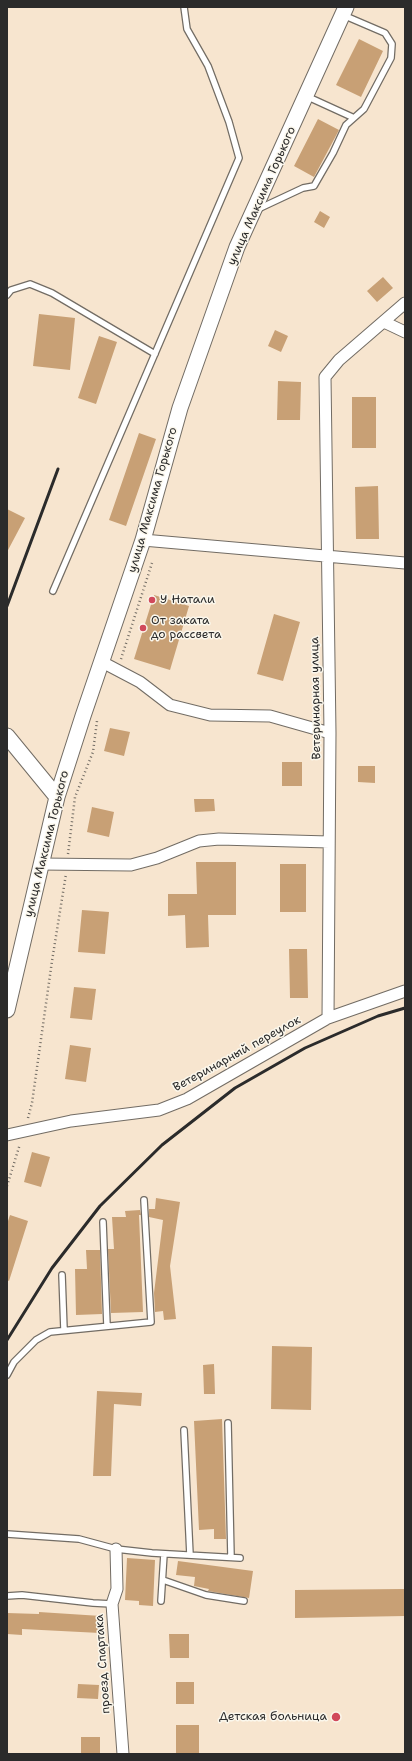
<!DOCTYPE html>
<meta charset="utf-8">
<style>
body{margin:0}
#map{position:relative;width:412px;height:1761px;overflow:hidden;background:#f7e5cf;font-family:"Shantell Sans",sans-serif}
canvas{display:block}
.frame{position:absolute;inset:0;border:8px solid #2b2b2b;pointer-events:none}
</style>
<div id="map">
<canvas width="412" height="1761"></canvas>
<div class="frame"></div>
</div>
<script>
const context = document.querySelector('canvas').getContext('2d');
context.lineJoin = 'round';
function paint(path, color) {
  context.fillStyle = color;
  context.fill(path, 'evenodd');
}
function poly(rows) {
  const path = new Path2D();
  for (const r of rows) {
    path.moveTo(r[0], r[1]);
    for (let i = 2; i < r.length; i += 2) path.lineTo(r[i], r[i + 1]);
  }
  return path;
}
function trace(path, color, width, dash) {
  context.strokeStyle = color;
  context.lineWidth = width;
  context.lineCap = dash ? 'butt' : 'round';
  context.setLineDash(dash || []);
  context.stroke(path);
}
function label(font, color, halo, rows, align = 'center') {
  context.font = font + ' "Shantell Sans",sans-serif';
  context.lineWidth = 3;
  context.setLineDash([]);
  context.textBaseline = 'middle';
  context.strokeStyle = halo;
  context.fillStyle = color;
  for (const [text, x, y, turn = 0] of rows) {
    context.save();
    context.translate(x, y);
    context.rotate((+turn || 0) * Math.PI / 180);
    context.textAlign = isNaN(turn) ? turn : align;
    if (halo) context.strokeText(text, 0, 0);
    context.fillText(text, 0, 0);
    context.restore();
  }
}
const building = poly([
 [359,39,383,51,361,97,336,85],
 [318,119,339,130,314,177,294,166],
 [320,211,330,217,324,228,314,222],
 [383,277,393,288,377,302,367,291],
 [39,314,75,318,70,370,33,366],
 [275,330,288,336,281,352,268,346],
 [99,336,117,342,96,404,78,398],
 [278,381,301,382,300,420,277,420],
 [352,397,376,397,376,448,352,448],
 [139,433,156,439,126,526,109,520],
 [378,486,379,539,356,539,355,487],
 [7,509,25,518,7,552],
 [154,595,189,606,170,670,134,659],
 [274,614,300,622,283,681,257,674],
 [110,728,130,732,124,756,104,751],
 [282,762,302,762,302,786,282,786],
 [358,766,375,766,375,783,358,782],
 [194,799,214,799,215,811,195,812],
 [92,807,114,812,109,837,87,832],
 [196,862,236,862,236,915,208,915,209,947,186,948,185,915,168,916,168,894,197,894],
 [280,864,306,864,306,912,280,912],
 [82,910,109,912,105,954,78,952],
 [289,949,307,949,308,998,290,998],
 [74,987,96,989,92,1020,70,1018],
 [70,1045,91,1048,86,1082,65,1079],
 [32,1152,50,1157,41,1187,24,1182],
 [156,1198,180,1202,170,1266,176,1319,164,1320,163,1311,155,1312,154,1293,163,1220,149,1217,149,1209,155,1209],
 [140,1210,141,1215,139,1215,143,1312,111,1313,108,1249,114,1249,112,1217,126,1217,125,1211],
 [10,1215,28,1221,9,1281,7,1280,7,1224],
 [86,1250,100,1250,102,1314,76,1315,75,1269,87,1269],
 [272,1346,312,1347,311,1410,271,1409],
 [214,1364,215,1394,204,1394,203,1365],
 [97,1391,142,1393,141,1406,114,1404,111,1476,93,1476],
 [222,1419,226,1539,214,1539,214,1529,199,1530,194,1421],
 [127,1558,155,1560,153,1606,139,1605,139,1601,125,1600],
 [178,1561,253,1571,249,1598,208,1591,209,1589,194,1586,195,1577,176,1575],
 [404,1589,405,1616,295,1618,295,1590],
 [39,1612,101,1616,100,1633,22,1629,22,1635,7,1634,7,1613,39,1614],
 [169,1634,189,1634,189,1658,170,1658],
 [176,1682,194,1682,194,1704,176,1704],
 [78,1684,99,1685,98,1699,77,1698],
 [176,1725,199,1725,199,1754,176,1754],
 [81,1737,100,1737,100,1754,81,1754]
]);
const path = poly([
 [121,659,152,563],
 [68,854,75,797,93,752,97,721],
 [28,1118,32,1103,52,961,66,874],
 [7,1186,20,1144]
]);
const lane = poly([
 [306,96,352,117],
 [256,210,303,188,314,186,333,153,346,125,364,109,391,58,392,44,385,33,343,15],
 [7,295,11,290,30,284,52,293,155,354],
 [53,591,239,158,229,122,208,66,187,29,184,7],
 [103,1222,107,1326],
 [62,1275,64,1330],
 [7,1375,14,1362,36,1340,50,1332,151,1322,144,1200],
 [228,1423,231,1557],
 [184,1430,190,1555],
 [7,1534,79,1539,116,1549,152,1553,240,1558],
 [163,1580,206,1595,244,1601],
 [7,1596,22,1595,93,1603,112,1604],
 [161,1601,164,1554]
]);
const street = poly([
 [384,322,405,332],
 [143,540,405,563],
 [102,662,140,682,170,705,210,715,270,716,330,733],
 [41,864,131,865,157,858,199,841,219,839,329,842],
 [328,1018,330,733,325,377,339,360,405,303],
 [7,1135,71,1121,159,1110,187,1099,328,1018,405,991],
 [116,1549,117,1589,112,1604,123,1754]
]);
const secondary = poly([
 [7,736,57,797],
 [7,1010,57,797,83,716,143,540,180,408,237,247,346,7]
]);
const rail = poly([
 [7,606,58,469],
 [7,1340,52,1268,100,1206,162,1145,235,1088,305,1048,378,1016,405,1008]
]);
const markers = [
 [152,600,4,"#d1495b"],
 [143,628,4,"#d1495b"],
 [336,1717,5,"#d1495b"]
];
const streetNames = [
 ["улица Максима Горького",262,196,-66],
 ["улица Максима Горького",153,500,-74],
 ["Ветеринарная улица",316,698,-91],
 ["улица Максима Горького",47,844,-76],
 ["Ветеринарный переулок",237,1054,-29],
 ["проезд Спартака",103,1664,-94]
];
const poiNames = [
 ["У Натали",160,600],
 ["От заката",151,621],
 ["до рассвета",151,635],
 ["Детская больница",327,1717,"right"]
];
paint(building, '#c8a075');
trace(lane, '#726c64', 8);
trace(street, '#726c64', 13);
trace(secondary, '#726c64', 17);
trace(path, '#726c64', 2.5, [1, 3]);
trace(lane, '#fff', 5.5);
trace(street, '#fff', 11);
trace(secondary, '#fff', 15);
trace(rail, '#2b2b2b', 3);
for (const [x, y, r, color] of markers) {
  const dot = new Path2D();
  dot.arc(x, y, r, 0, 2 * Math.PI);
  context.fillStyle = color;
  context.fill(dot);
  trace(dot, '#fbf7ec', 1.5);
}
label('12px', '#2b2b2b', '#fbf7ec', streetNames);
label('12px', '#2b2b2b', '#fbf7ec', poiNames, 'left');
</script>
